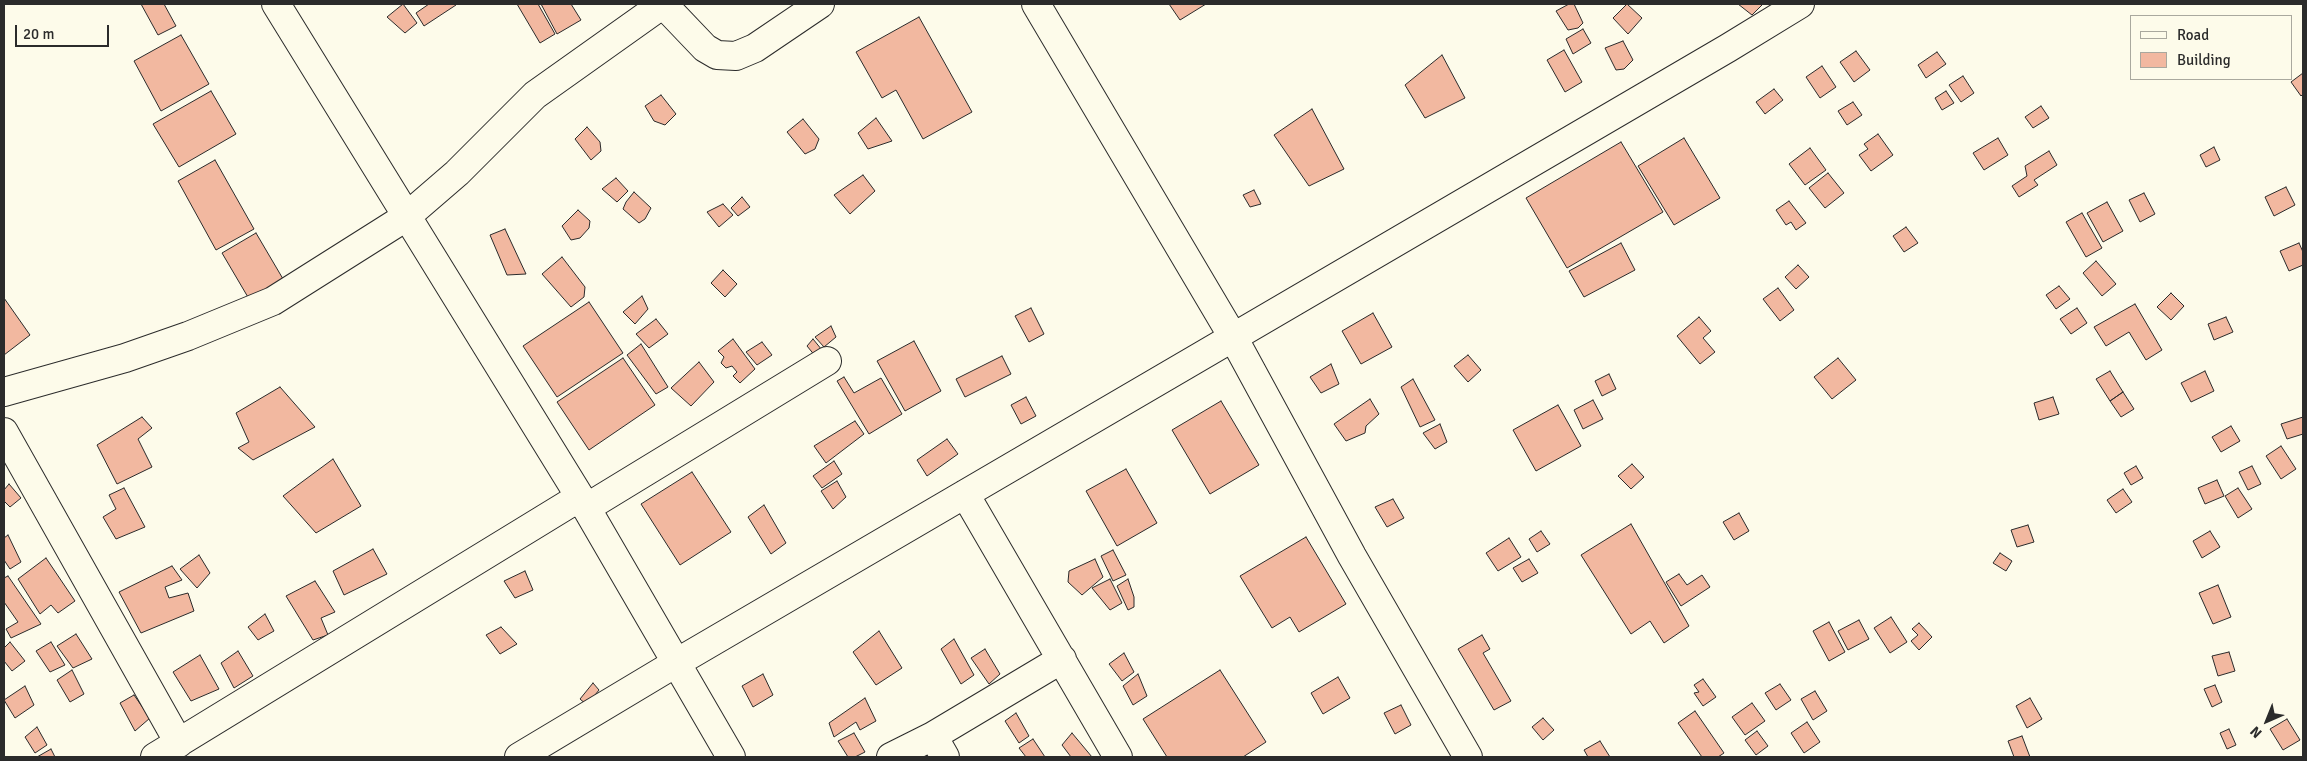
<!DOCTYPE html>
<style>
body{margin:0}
#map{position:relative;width:2307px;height:761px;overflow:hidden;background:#fdfbea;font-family:Signika,sans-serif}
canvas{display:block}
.frame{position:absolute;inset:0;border:5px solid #2b2b2b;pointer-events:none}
.legend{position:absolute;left:2130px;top:15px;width:162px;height:65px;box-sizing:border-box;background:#fdfbea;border:1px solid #a9a89e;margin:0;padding:6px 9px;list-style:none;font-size:15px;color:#2b2b2b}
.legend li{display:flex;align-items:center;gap:10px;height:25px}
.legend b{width:25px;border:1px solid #a9a89e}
.north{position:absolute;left:2242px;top:696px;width:50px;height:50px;-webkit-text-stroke:4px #fdfbea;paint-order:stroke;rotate:224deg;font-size:14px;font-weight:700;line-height:20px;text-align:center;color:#2b2b2b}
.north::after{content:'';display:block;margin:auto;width:18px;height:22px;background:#2b2b2b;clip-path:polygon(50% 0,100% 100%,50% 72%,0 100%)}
.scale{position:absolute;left:15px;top:25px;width:94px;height:22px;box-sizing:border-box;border:2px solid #2b2b2b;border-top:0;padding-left:6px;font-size:15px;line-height:18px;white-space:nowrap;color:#2b2b2b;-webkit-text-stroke:4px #fdfbea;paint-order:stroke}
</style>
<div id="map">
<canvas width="2307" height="761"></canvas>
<div class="frame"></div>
<ul class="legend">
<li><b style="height:6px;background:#fdfbea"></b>Road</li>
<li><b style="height:14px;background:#f2b8a0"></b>Building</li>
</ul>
<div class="north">N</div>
<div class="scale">20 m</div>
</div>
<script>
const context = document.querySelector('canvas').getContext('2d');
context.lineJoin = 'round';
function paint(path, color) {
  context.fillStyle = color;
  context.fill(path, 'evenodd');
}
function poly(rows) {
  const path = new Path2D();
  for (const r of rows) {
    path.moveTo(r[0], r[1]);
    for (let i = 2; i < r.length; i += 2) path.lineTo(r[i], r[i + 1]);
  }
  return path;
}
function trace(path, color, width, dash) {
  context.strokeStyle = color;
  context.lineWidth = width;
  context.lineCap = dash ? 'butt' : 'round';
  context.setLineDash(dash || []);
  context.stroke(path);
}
const building = poly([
 [141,4,164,4,176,26,158,35,141,4],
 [403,4,417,23,405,33,387,17,403,4],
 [429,4,455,4,456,5,424,26,416,13,429,4],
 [517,4,538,4,555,34,540,43,517,4],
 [541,4,571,4,581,20,557,34,541,4],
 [1169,4,1206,4,1180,20,1169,4],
 [1569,4,1574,4,1583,23,1578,28,1568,30,1556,11,1569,4],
 [1627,4,1642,18,1628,34,1613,18,1627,4],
 [1738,4,1761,4,1762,5,1752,15,1738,4],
 [919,17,972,112,923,139,896,90,882,98,856,52,919,17],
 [1583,29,1591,43,1573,54,1566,39,1583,29],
 [181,35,209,84,161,111,134,61,181,35],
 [1623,41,1633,60,1624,69,1616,70,1605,48,1623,41],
 [1564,50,1582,82,1565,92,1547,60,1564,50],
 [1856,51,1870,70,1854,82,1840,62,1856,51],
 [1937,52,1946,64,1926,78,1918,65,1937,52],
 [1442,55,1465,98,1425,118,1405,85,1442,55],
 [1822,66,1836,87,1820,98,1806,77,1822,66],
 [2303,73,2303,94,2301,96,2291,82,2303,73],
 [1963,76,1974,93,1961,102,1949,85,1963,76],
 [1774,89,1783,100,1765,114,1756,102,1774,89],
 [211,91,236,134,179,167,153,124,211,91],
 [1946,91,1954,103,1942,110,1935,98,1946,91],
 [661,95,676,114,665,125,654,121,645,106,661,95],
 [1853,102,1862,115,1847,125,1838,111,1853,102],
 [2041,106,2049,118,2033,128,2025,117,2041,106],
 [1312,109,1344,169,1309,186,1274,135,1312,109],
 [876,118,892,141,868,149,858,133,876,118],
 [803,119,819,139,815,149,805,154,787,132,803,119],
 [587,127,600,142,601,151,591,160,575,139,587,127],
 [1878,134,1893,155,1871,171,1859,155,1868,149,1864,144,1878,134],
 [1684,138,1720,198,1674,225,1638,166,1684,138],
 [1998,138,2008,155,1984,170,1973,153,1998,138],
 [1621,142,1663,212,1567,268,1526,198,1621,142],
 [2214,147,2220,160,2206,167,2200,155,2214,147],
 [1810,148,1826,170,1805,185,1789,164,1810,148],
 [2049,151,2057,165,2034,180,2038,185,2019,197,2012,186,2027,176,2025,166,2049,151],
 [215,160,254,229,216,250,178,181,215,160],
 [1828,173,1844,193,1825,208,1809,188,1828,173],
 [863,175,875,191,850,214,834,195,863,175],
 [616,178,628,191,617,202,602,189,616,178],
 [2286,187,2295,205,2274,216,2265,197,2286,187],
 [1254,190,1261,204,1250,207,1243,195,1254,190],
 [634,192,651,208,645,219,639,223,623,209,626,202,634,192],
 [2144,193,2155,214,2140,222,2129,200,2144,193],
 [742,197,750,207,738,216,731,208,742,197],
 [1789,201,1806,223,1796,230,1791,222,1786,225,1776,210,1789,201],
 [2107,202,2123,231,2103,242,2087,213,2107,202],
 [723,204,733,215,719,227,707,212,723,204],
 [578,210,590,221,589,228,580,238,571,240,562,226,578,210],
 [2082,213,2102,248,2086,257,2066,222,2082,213],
 [1906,227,1918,243,1904,252,1893,236,1906,227],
 [505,229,526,274,507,275,490,235,505,229],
 [256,233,286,284,252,304,222,253,256,233],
 [1621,243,1635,270,1584,297,1569,271,1621,243],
 [2299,243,2303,252,2303,265,2289,271,2280,251,2299,243],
 [562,257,585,287,584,297,571,307,542,274,562,257],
 [2096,261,2116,284,2102,296,2083,273,2096,261],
 [1798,265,1809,277,1796,289,1785,277,1798,265],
 [723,270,737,284,725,297,711,283,723,270],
 [2059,286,2070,299,2056,309,2046,295,2059,286],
 [1778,288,1794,310,1780,321,1763,299,1778,288],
 [2171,293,2184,306,2171,320,2157,307,2171,293],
 [642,296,648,309,635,324,623,312,642,296],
 [4,298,30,335,4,355,4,298],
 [589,302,623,353,557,397,523,346,589,302],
 [2135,304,2162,350,2146,360,2129,332,2106,346,2094,327,2135,304],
 [1031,308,1044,334,1029,342,1015,316,1031,308],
 [2077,308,2087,323,2071,334,2060,319,2077,308],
 [1373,313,1392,347,1361,364,1342,331,1373,313],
 [1699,317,1711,331,1703,338,1715,352,1700,364,1677,336,1699,317],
 [2226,317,2233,332,2214,340,2208,324,2226,317],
 [656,319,668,334,649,348,636,334,656,319],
 [831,326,836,337,824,347,815,337,831,326],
 [733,339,755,369,740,383,733,376,737,372,732,366,726,368,721,363,724,357,718,351,733,339],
 [813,339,822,350,816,357,807,346,813,339],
 [914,341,941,391,905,411,877,361,914,341],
 [762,342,772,355,757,365,746,352,762,342],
 [641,344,668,387,656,394,627,355,641,344],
 [1468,355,1481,370,1468,382,1454,366,1468,355],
 [1002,356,1011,374,965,397,956,379,1002,356],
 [623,358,655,405,589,450,557,402,623,358],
 [1838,358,1856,380,1832,399,1814,377,1838,358],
 [699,362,714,382,691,406,671,388,699,362],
 [1331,364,1339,384,1321,393,1310,377,1331,364],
 [2110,371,2123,392,2110,401,2096,379,2110,371],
 [2205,371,2214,391,2191,402,2181,383,2205,371],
 [1609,374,1616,389,1602,396,1595,381,1609,374],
 [844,377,854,393,881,378,902,414,869,434,837,381,844,377],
 [1413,379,1435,420,1420,427,1401,387,1413,379],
 [280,387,315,427,253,460,238,448,249,442,236,413,280,387],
 [2123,392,2134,409,2121,417,2110,401,2123,392],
 [1026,397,1036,416,1021,424,1011,405,1026,397],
 [2053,397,2059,414,2039,420,2034,403,2053,397],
 [1370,399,1379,414,1366,426,1365,433,1346,441,1334,424,1370,399],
 [1593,400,1603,419,1583,429,1574,410,1593,400],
 [1221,401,1259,465,1210,494,1172,430,1221,401],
 [1558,405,1581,446,1536,471,1513,430,1558,405],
 [142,417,152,428,138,439,152,467,117,484,97,445,142,417],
 [2303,417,2303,434,2287,439,2281,424,2303,417],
 [855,421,864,434,826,463,814,446,855,421],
 [1440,424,1447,442,1435,449,1423,433,1440,424],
 [2231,426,2240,441,2221,452,2212,437,2231,426],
 [947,439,958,454,927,476,917,460,947,439],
 [2281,446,2296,469,2281,479,2266,456,2281,446],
 [333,459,361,506,316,533,283,496,333,459],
 [834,461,842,474,822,488,813,476,834,461],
 [1632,464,1644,477,1631,489,1618,476,1632,464],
 [2136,466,2143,478,2131,485,2124,473,2136,466],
 [2252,466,2261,484,2248,490,2239,472,2252,466],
 [1126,469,1157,523,1117,546,1086,491,1126,469],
 [692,472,731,532,680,565,641,504,692,472],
 [2217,480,2224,496,2205,504,2198,488,2217,480],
 [837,481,846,497,833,509,821,491,837,481],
 [9,484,21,498,10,507,4,501,4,490,9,484],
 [124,488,145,527,116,539,103,517,116,509,109,495,124,488],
 [2238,488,2252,509,2238,518,2225,496,2238,488],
 [2123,489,2132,502,2116,513,2107,500,2123,489],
 [1393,499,1404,518,1387,527,1375,507,1393,499],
 [764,505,786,543,771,554,748,517,764,505],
 [1739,513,1749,531,1734,540,1723,522,1739,513],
 [1631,524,1689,626,1664,643,1650,621,1631,634,1581,555,1631,524],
 [2028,525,2034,542,2017,547,2011,530,2028,525],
 [1541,531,1550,544,1537,552,1529,539,1541,531],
 [2210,531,2220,547,2202,558,2193,541,2210,531],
 [8,535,21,562,10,569,4,560,4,538,8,535],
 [1306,537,1346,604,1299,632,1290,617,1272,628,1240,576,1306,537],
 [1509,538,1521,557,1498,571,1486,553,1509,538],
 [373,549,387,574,344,595,333,571,373,549],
 [1113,550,1126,575,1113,581,1101,556,1113,550],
 [2000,553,2012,561,2006,571,1993,563,2000,553],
 [199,555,210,573,197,588,180,569,199,555],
 [46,558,75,601,58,613,51,605,40,614,18,579,46,558],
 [1095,559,1103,577,1082,595,1068,582,1069,571,1095,559],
 [1529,559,1538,573,1522,582,1513,568,1529,559],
 [172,566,182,580,165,587,169,598,188,593,194,611,141,633,119,592,172,566],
 [525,571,533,590,515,598,504,581,525,571],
 [1679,574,1687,585,1702,575,1710,587,1681,606,1666,582,1679,574],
 [8,576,41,624,11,638,6,629,18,622,4,602,4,578,8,576],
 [1110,579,1122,603,1110,610,1092,588,1110,579],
 [1128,579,1134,597,1134,607,1128,610,1117,586,1128,579],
 [315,581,335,612,321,618,328,635,313,640,286,596,315,581],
 [2218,585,2231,617,2213,624,2199,593,2218,585],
 [265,614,274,631,258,640,248,627,265,614],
 [1891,617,1907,642,1890,653,1874,628,1891,617],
 [1859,620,1869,639,1848,650,1838,631,1859,620],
 [1829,622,1845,652,1829,661,1813,631,1829,622],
 [1919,623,1932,637,1919,650,1911,641,1918,635,1912,629,1919,623],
 [501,627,517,644,500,654,486,635,501,627],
 [879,631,902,668,876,685,853,652,879,631],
 [76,634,92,659,73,668,57,646,76,634],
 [1482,635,1490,649,1483,653,1511,701,1494,710,1458,649,1482,635],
 [954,639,974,675,961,684,941,649,954,639],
 [10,642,25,661,12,671,4,661,4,648,10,642],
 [51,642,65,665,50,672,36,651,51,642],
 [985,649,1000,674,989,684,971,658,985,649],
 [238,651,253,676,234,688,221,663,238,651],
 [2229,652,2235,671,2218,676,2212,656,2229,652],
 [1124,653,1134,672,1122,681,1109,664,1124,653],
 [200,655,219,689,191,701,173,672,200,655],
 [72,670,84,694,70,702,57,680,72,670],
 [1220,670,1266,742,1243,757,1167,757,1143,719,1220,670],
 [763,674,773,695,753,707,742,686,763,674],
 [1138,674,1147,696,1133,705,1123,686,1138,674],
 [1338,677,1350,698,1323,714,1311,693,1338,677],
 [1703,679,1716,697,1703,706,1694,693,1699,692,1694,685,1703,679],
 [593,683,599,690,587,705,580,699,593,683],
 [1780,684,1791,700,1776,710,1765,693,1780,684],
 [2215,685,2222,702,2212,707,2204,689,2215,685],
 [25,686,34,705,15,718,4,700,25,686],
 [1815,691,1827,711,1813,720,1801,699,1815,691],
 [134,695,150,718,135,731,120,703,134,695],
 [865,698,876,721,860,730,856,722,834,737,829,723,865,698],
 [2030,698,2042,719,2027,728,2016,706,2030,698],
 [1752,703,1765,721,1745,735,1732,717,1752,703],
 [1401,705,1411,725,1395,734,1384,713,1401,705],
 [1695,711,1724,753,1718,757,1702,757,1678,723,1695,711],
 [1016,713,1029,736,1019,743,1005,721,1016,713],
 [1543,718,1554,730,1543,740,1532,727,1543,718],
 [2287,719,2300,740,2283,750,2270,729,2287,719],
 [1807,722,1820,742,1804,753,1791,733,1807,722],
 [37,727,47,745,35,753,25,737,37,727],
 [2229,729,2236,745,2227,749,2220,733,2229,729],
 [1757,731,1768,746,1756,755,1745,740,1757,731],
 [854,733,865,752,855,757,848,757,838,741,854,733],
 [1072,733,1092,757,1071,757,1062,745,1072,733],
 [2022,736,2030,757,2014,757,2008,741,2022,736],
 [1033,739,1045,757,1026,757,1019,748,1033,739],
 [1600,741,1610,757,1588,757,1584,750,1600,741],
 [51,749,55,757,37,757,51,749]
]);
const minor = poly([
 [276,4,580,497,731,757],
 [663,4,705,48,717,55,736,56,755,48,820,4],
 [1036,4,1233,337,1352,556,1468,757],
 [4,392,125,358,188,336,273,301,406,217,457,173,535,95,663,4],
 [4,432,179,743],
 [965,494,1118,757],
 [586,508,827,361],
 [155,757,580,497],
 [519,757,676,663,1728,48,1800,4],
 [891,757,933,736],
 [945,757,933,736,1062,659]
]);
paint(building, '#f2b8a0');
trace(building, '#2b2b2b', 1);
trace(minor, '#2b2b2b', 30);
trace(minor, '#fdfbea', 28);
</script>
